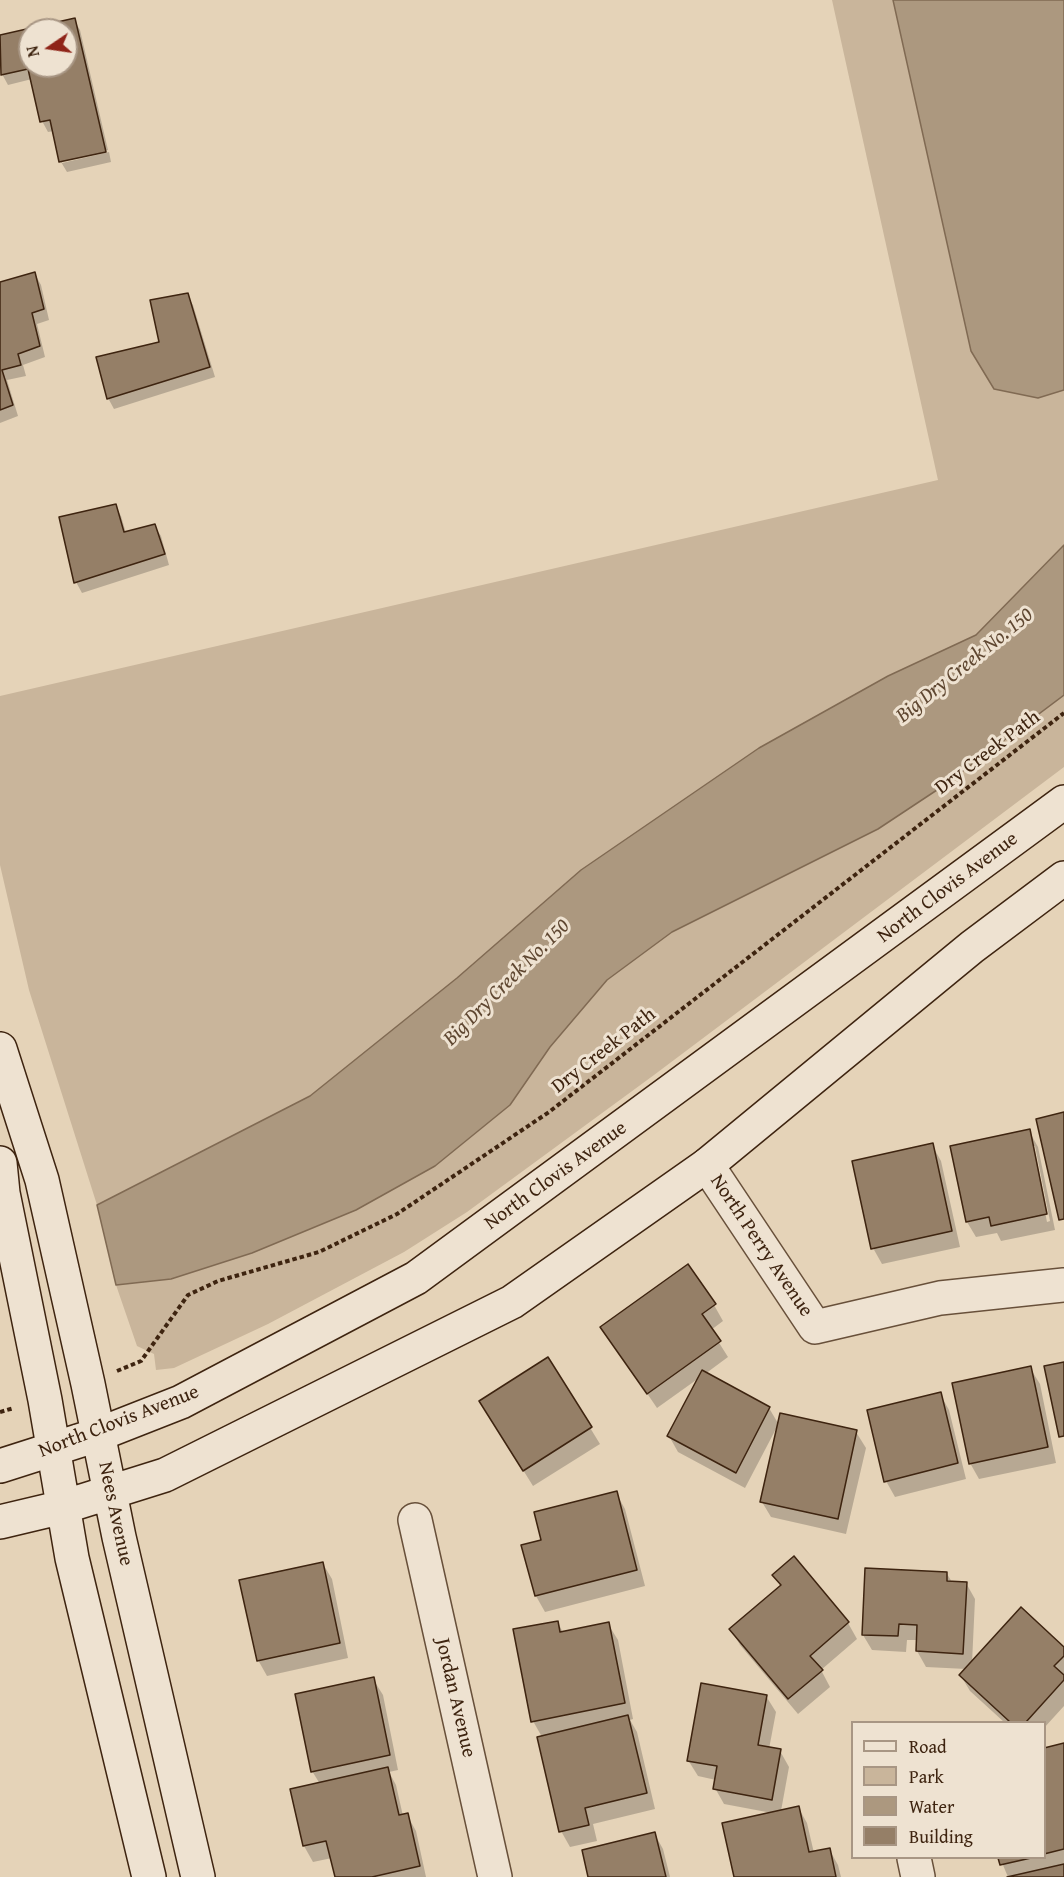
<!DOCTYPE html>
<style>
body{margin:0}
#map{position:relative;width:1064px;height:1877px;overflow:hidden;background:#e5d3b8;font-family:"Gentium Book Plus",serif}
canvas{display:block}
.legend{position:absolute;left:851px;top:1721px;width:195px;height:138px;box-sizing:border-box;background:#eee2d1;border:2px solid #a89684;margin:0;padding:8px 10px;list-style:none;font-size:18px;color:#3e2410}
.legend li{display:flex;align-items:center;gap:12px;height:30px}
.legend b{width:30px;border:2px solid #a89684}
.north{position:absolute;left:18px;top:18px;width:60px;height:60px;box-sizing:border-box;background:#eee2d1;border:2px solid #a89684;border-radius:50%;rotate:257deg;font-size:16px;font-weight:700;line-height:24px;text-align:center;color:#3e2410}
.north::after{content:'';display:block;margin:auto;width:21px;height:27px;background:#8f2418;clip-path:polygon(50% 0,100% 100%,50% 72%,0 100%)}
</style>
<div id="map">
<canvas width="1064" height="1877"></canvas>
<ul class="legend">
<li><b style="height:8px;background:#eee2d1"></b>Road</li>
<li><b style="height:16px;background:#c9b59b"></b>Park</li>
<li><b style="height:16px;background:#ac987f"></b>Water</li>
<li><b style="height:16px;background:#957f67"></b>Building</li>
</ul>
<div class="north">N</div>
</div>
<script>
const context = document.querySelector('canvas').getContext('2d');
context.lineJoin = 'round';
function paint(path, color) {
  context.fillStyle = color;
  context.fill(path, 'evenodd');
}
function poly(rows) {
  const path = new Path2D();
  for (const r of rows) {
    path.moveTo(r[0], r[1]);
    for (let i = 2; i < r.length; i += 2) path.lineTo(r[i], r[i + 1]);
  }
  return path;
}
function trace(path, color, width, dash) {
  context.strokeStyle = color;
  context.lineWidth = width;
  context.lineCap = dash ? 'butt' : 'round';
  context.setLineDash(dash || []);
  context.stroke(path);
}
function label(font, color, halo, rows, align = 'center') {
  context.font = font + ' "Gentium Book Plus",serif';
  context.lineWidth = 6;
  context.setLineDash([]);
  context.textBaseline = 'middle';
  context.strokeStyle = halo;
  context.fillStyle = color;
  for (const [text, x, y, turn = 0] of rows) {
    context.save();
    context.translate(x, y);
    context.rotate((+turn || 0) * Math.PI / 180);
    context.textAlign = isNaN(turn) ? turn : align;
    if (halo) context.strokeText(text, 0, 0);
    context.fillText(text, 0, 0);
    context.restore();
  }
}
const green = poly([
 [832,0,1064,0,1064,545,976,635,888,676,759,748,581,870,457,978,310,1096,97,1205,29,990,0,865,0,696,938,480],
 [1064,695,1064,767,654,1075,467,1212,404,1252,268,1324,174,1368,156,1370,154,1354,137,1346,116,1285,171,1279,252,1253,356,1210,435,1166,510,1105,550,1047,607,980,672,932,878,829,943,786]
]);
const water = poly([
 [893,0,1064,0,1064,390,1038,398,994,389,971,351,893,0],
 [1064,545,1064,695,943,786,878,829,672,932,607,980,550,1047,510,1105,435,1166,356,1210,252,1253,171,1279,116,1285,97,1205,310,1096,457,978,581,870,759,748,888,676,976,635,1064,545]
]);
const shadow = poly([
 [74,20,80,30,108,150,62,160,62,163,109,152,111,162,67,172,61,162,54,131,48,132,42,121,32,79,8,85,2,74,0,64,0,37],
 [30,30,66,30,66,66,30,66],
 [35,274,41,285,49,320,37,324,45,357,23,365,26,376,7,380,18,416,0,423,0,284],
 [187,295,193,305,215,377,114,409,108,398,161,343],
 [115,505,121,516,126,533,154,525,161,536,169,565,82,593,76,582],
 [1029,1131,1038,1147,1055,1230,1001,1241,997,1233,976,1237,967,1222],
 [1032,1146,1035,1146,1050,1221,1047,1222],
 [932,1145,941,1161,960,1247,882,1264,873,1248],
 [714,1305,723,1321,711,1330,728,1357,705,1374,769,1408,779,1425,856,1432,866,1448,846,1534,771,1517,762,1502,778,1425,745,1488,678,1452,669,1436,699,1378,657,1408,602,1327],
 [548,1359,600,1444,533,1486,490,1417],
 [1030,1368,1040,1384,1056,1463,979,1479,970,1463],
 [940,1394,949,1410,966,1479,895,1497,886,1481],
 [616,1493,625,1509,645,1586,545,1612,536,1596,523,1546,542,1541],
 [794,1558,848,1623,857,1639,821,1670,830,1687,798,1714,740,1645,731,1629,781,1587,774,1575],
 [323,1564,332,1579,348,1658,267,1676,258,1660],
 [947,1574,952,1582,966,1583,975,1599,972,1663,1064,1649,1064,1706,1044,1728,1044,1722,1004,1722,970,1691,961,1676,966,1669,926,1667,917,1651,918,1640,907,1640,906,1652,872,1650,863,1635],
 [558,1622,563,1633,608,1624,618,1640,633,1719,630,1720,637,1732,655,1809,593,1824,597,1841,570,1847,561,1831,542,1737,533,1721],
 [373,1679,383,1695,398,1770,389,1772,396,1785,403,1816,407,1815,416,1831,426,1877,336,1877,332,1858,313,1862,304,1846,320,1784,312,1771],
 [766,1696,776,1712,769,1749,780,1751,789,1767,781,1811,798,1807,807,1823,814,1853,829,1849,838,1865,841,1877,735,1877,772,1813,724,1804,715,1788,716,1780,698,1776,688,1760],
 [1064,1745,1064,1877,1008,1877,1000,1858,1044,1858,1044,1750],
 [654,1833,663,1849,670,1877,590,1877]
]);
const building = poly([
 [75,18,106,152,59,162,50,120,40,122,28,69,1,75,0,35,75,18],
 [30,30,66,30,66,66,30,66,30,30],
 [35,272,44,309,32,313,40,346,18,354,21,365,2,370,13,405,0,410,0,282,35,272],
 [188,293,210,367,107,399,96,357,159,342,150,300,188,293],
 [116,504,124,532,155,524,165,554,74,583,59,517,116,504],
 [1064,1112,1064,1219,1059,1220,1036,1119,1064,1112],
 [1030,1129,1047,1214,991,1226,989,1217,966,1222,950,1146,1030,1129],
 [933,1143,952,1231,871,1249,852,1161,933,1143],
 [688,1264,716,1304,702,1314,721,1341,647,1394,600,1327,688,1264],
 [548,1357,592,1427,523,1471,479,1401,548,1357],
 [1064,1362,1064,1436,1059,1437,1044,1366,1064,1362],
 [1031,1366,1048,1447,969,1464,952,1383,1031,1366],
 [702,1370,770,1407,736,1473,667,1436,702,1370],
 [941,1392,958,1463,884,1482,867,1410,941,1392],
 [780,1413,857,1430,838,1519,760,1502,780,1413],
 [617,1491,637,1570,535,1596,521,1545,541,1540,534,1512,617,1491],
 [794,1556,849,1622,810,1656,823,1670,788,1699,729,1629,781,1585,772,1575,794,1556],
 [323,1562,340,1643,257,1661,239,1580,323,1562],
 [865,1568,947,1572,947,1581,967,1582,963,1654,916,1651,917,1625,899,1624,898,1636,862,1635,865,1568],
 [1021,1607,1064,1647,1064,1656,1054,1666,1064,1675,1064,1680,1026,1722,1010,1722,959,1675,1021,1607],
 [558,1621,560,1632,609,1622,625,1703,531,1722,513,1629,558,1621],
 [374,1677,390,1755,311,1772,295,1694,374,1677],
 [701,1683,767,1695,758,1745,781,1749,772,1800,713,1789,717,1766,687,1761,701,1683],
 [628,1715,647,1793,585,1808,589,1825,559,1832,537,1737,628,1715],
 [1064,1743,1064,1849,1044,1854,1044,1748,1064,1743],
 [388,1767,399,1815,408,1813,420,1866,372,1877,335,1877,326,1841,303,1846,290,1789,388,1767],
 [799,1806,809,1852,830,1848,836,1877,734,1877,722,1823,799,1806],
 [655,1832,666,1877,588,1877,582,1850,655,1832],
 [998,1858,1031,1858,1000,1865,998,1858],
 [1064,1864,1064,1877,1007,1877,1064,1864]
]);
const path = poly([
 [117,1371,141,1361,188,1295,218,1281,319,1252,397,1214,549,1112,1064,713],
 [0,1412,14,1408]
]);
const minor = poly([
 [707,1165,815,1327,940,1298,1064,1285],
 [415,1520,495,1877],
 [914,1858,918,1877]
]);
const secondary = poly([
 [0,1049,42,1180,88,1384,119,1537,198,1877],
 [0,1163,3,1193,45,1400,72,1558,149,1877],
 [0,1466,97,1435,181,1402,416,1278,1064,802],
 [0,1522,63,1507,165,1475,512,1302,707,1165,972,947,1064,878]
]);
const streetNames = [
 ["Dry Creek Path",988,753,-37],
 ["North Clovis Avenue",948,888,-37],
 ["Dry Creek Path",604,1051,-38],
 ["North Clovis Avenue",556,1176,-36],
 ["North Perry Avenue",761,1246,56],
 ["North Clovis Avenue",119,1422,-21],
 ["Nees Avenue",115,1514,78],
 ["Jordan Avenue",455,1698,77]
];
const waterNames = [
 ["Big Dry Creek No. 150",965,666,-39],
 ["Big Dry Creek No. 150",507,983,-45]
];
paint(green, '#c9b59b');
paint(water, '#ac987f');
trace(water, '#806a53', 1.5);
paint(shadow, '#0003');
paint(building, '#957f67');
trace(building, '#3e2410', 1.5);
trace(minor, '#68503a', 36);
trace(secondary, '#3e2410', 36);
trace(path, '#3e2410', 4, [4.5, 3]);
trace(minor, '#eee2d1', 33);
trace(secondary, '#eee2d1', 33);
label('20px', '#3e2410', '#eee2d1', streetNames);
label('italic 21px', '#5f4731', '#eee2d1', waterNames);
</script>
